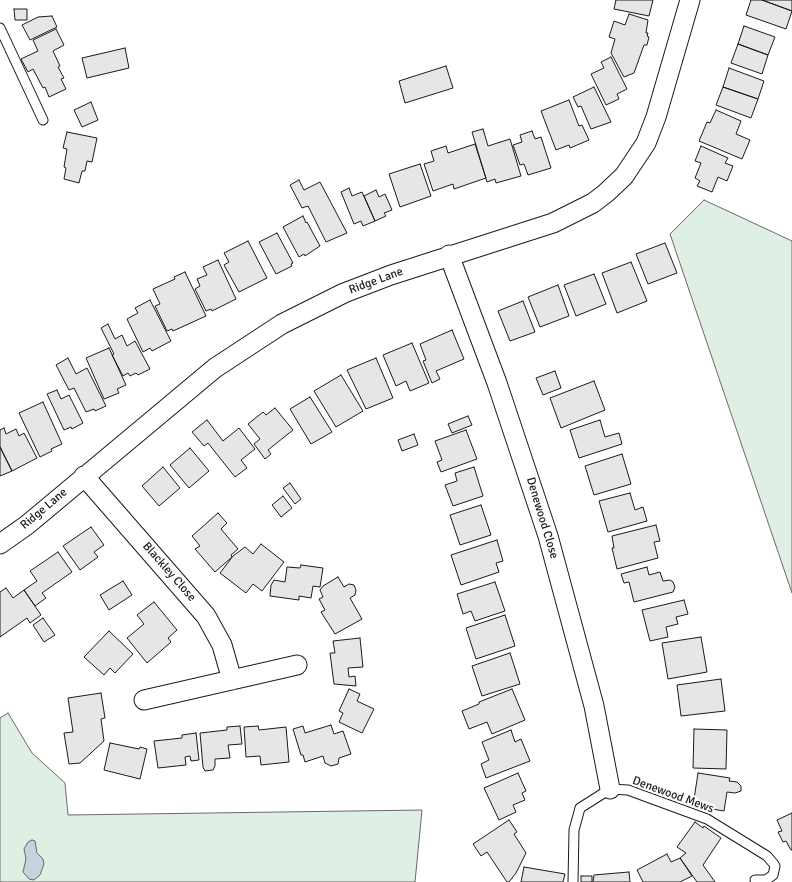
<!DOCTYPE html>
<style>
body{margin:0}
canvas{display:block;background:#fff}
</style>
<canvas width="792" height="882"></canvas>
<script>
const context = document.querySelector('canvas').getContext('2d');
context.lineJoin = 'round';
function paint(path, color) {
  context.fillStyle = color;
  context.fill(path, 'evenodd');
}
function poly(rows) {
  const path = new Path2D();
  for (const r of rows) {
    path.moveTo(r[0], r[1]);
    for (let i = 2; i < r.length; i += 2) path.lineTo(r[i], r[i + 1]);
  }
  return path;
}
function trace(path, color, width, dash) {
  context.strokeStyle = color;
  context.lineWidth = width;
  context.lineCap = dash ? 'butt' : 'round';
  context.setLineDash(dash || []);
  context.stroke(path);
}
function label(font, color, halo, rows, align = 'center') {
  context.font = font + ' Signika,sans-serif';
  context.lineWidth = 4;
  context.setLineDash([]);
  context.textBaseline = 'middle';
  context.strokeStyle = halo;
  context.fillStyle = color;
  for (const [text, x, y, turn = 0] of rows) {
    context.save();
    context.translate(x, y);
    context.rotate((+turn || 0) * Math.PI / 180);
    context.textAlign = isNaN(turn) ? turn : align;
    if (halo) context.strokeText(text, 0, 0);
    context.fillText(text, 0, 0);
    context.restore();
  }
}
const green = poly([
 [704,200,792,241,792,593,670,234,704,200],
 [8,713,32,753,65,783,68,815,422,810,415,882,0,882,0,718,8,713]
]);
const water = poly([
 [32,840,35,841,37,853,43,859,44,864,40,875,34,880,29,879,23,872,26,859,24,849,28,842,32,840]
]);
const building = poly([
 [616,0,653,0,649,16,614,9,616,0],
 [751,0,762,0,792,11,786,29,746,15,751,0],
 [762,0,792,0,792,11,762,0],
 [14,9,27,9,27,20,15,20,14,9],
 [629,14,648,20,646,33,648,33,647,36,649,37,647,45,644,45,634,73,624,77,611,53,615,39,609,37,614,21,625,25,629,14],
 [52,16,57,27,30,40,22,25,38,17,52,16],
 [744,26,775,37,768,55,738,44,744,26],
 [56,29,64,45,53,51,60,66,58,67,64,78,61,79,66,89,49,97,45,87,43,88,33,69,28,72,21,59,38,51,33,40,56,29],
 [738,44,768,55,762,74,731,63,738,44],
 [125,48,129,68,87,78,82,58,125,48],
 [611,57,627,89,617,94,619,99,606,105,591,74,604,68,601,62,611,57],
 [446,66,453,88,405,103,399,81,446,66],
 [729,68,764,81,758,99,723,87,729,68],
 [594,87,611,122,591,129,581,106,578,107,573,97,594,87],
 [723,87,758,99,751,118,716,105,723,87],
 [569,100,579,126,582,125,589,140,570,148,569,145,556,150,541,111,569,100],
 [91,102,98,120,82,127,74,110,91,102],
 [716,110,741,121,736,134,750,140,742,159,699,141,707,122,710,123,716,110],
 [483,129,488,146,510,139,521,176,496,183,495,179,487,182,472,132,483,129],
 [532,131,535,139,541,137,551,168,528,175,524,164,520,165,513,145,522,142,520,135,532,131],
 [67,132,97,138,92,162,87,161,85,171,82,171,79,183,64,179,66,168,64,167,67,149,63,148,67,132],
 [475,144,486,178,454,189,453,184,433,191,424,164,434,161,431,151,446,146,448,153,475,144],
 [701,146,728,158,725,163,733,166,727,181,718,177,712,192,697,186,700,181,695,178,701,163,695,161,701,146],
 [420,164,431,196,400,207,389,174,420,164],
 [299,180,304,190,320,182,347,233,326,242,308,206,302,208,290,185,299,180],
 [349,188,352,196,362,192,375,221,363,226,361,221,354,224,341,192,349,188],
 [376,190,379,197,385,194,392,210,384,213,386,216,375,221,364,196,376,190],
 [303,216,306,223,307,222,320,246,305,256,304,254,299,257,283,227,303,216],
 [277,233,293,263,291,264,292,266,276,274,259,242,277,233],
 [248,241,267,278,239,292,224,265,229,262,224,253,248,241],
 [665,243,677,273,648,284,636,254,665,243],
 [218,260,236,299,212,311,211,309,206,311,195,289,200,286,197,279,207,275,203,267,218,260],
 [631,262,647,301,617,313,602,273,631,262],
 [185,272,206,316,173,331,172,329,167,331,155,306,160,304,153,289,175,279,174,277,185,272],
 [594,274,606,304,576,316,564,285,594,274],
 [558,285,569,316,540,327,528,297,558,285],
 [150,300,171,341,152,351,150,348,143,352,127,319,138,313,135,308,150,300],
 [523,301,535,332,510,341,498,311,523,301],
 [108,324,115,339,122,335,127,346,135,341,150,369,138,375,136,373,130,376,128,373,123,376,112,355,114,354,101,328,108,324],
 [452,330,464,359,436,371,440,379,432,383,423,361,426,360,420,344,452,330],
 [412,343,429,383,410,391,406,381,396,386,383,355,412,343],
 [109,348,126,385,117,389,119,393,104,399,86,358,109,348],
 [68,358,76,374,87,368,106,406,95,411,94,409,86,412,74,388,69,390,56,365,68,358],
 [376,358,393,398,366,409,347,370,376,358],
 [555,371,561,388,543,395,536,378,555,371],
 [341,375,363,411,336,427,314,391,341,375],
 [594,381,605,410,561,428,550,398,594,381],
 [57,390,61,399,69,395,83,423,72,429,71,427,64,430,47,394,57,390],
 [310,397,332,432,311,444,290,409,310,397],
 [43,402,62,444,51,449,52,451,40,457,19,413,43,402],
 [275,408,293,430,268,450,271,454,265,459,254,444,260,439,248,424,263,412,266,415,275,408],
 [468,416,472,425,452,433,448,424,468,416],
 [207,420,223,441,239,428,255,449,241,460,247,468,235,477,208,443,204,446,192,432,207,420],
 [600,420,605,437,619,433,622,444,579,458,570,430,600,420],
 [4,428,6,434,16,429,19,436,24,433,37,458,12,471,0,447,0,430,4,428],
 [466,430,477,459,441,472,437,462,442,460,435,441,466,430],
 [414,434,418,445,402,451,398,440,414,434],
 [0,447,12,471,0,476,0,447],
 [190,448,209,471,189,488,170,465,190,448],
 [622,454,631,484,594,495,585,466,622,454],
 [163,467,180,488,159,506,142,486,163,467],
 [474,467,483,496,453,506,445,485,457,481,455,473,474,467],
 [290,483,301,499,295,504,283,488,290,483],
 [630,493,635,510,643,507,647,521,608,532,599,501,630,493],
 [283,496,292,508,281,517,272,505,283,496],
 [481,505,491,535,460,545,450,515,481,505],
 [218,513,227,523,221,529,238,549,231,555,232,557,215,572,195,549,200,546,192,536,218,513],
 [656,525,660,541,654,542,658,558,617,569,612,548,614,548,612,536,656,525],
 [91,527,104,545,94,552,98,557,80,570,63,546,91,527],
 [497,540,503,561,496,563,499,572,461,585,451,555,497,540],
 [261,544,284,562,262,591,253,584,246,593,220,573,233,556,245,547,253,554,261,544],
 [58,552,72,572,42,593,46,598,35,606,24,590,37,581,30,571,58,552],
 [301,565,323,568,320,587,313,586,311,598,299,596,299,600,270,596,271,585,274,580,285,582,287,567,300,568,301,565],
 [647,567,649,575,660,572,663,581,670,580,673,582,675,587,673,592,634,602,629,582,624,583,621,574,647,567],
 [338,577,344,587,349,584,354,585,356,590,355,595,350,598,362,619,335,634,321,612,325,610,319,599,323,597,320,590,323,586,338,577],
 [123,581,132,595,109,610,100,595,123,581],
 [495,582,505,611,475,621,471,611,463,614,457,594,495,582],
 [6,588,13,598,24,590,41,615,30,623,27,618,0,637,0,592,6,588],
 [684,600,688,614,676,617,678,624,666,627,668,637,650,641,642,610,684,600],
 [154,602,177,630,168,638,171,642,147,663,127,638,144,624,137,615,154,602],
 [505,615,515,646,476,659,466,628,505,615],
 [43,618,55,635,44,642,33,625,43,618],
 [109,631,133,654,115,673,110,668,104,675,84,657,109,631],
 [701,637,707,672,668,679,662,643,701,637],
 [360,638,363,667,348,668,349,677,355,676,356,686,334,684,330,653,335,653,333,641,360,638],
 [510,653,520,684,482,696,472,666,510,653],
 [721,679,725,711,681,716,677,685,721,679],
 [349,689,360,694,357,701,374,709,362,733,339,722,343,713,339,711,349,689],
 [512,689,525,720,492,734,487,722,469,729,462,711,479,704,479,702,512,689],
 [101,693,105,718,101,719,104,741,80,763,69,764,64,733,73,732,68,698,101,693],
 [331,725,334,734,343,731,351,754,339,758,338,764,331,766,325,763,323,756,305,762,303,755,301,755,293,729,303,726,305,733,331,725],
 [240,726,242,744,228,745,230,758,215,759,215,766,213,770,205,771,203,767,200,733,227,730,227,727,240,726],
 [258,726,259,730,286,727,289,762,261,765,260,756,246,757,244,727,258,726],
 [694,729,727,730,726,769,693,768,694,729],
 [511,730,515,742,521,739,530,761,486,778,481,764,489,760,482,742,511,730],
 [196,733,199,760,191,761,190,756,185,757,186,765,158,768,154,741,182,738,182,735,196,733],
 [110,743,139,749,140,747,147,749,140,779,104,770,110,743],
 [518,773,526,791,522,793,525,800,513,805,516,812,499,820,484,788,518,773],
 [698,773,730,778,729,781,737,782,741,786,741,791,735,793,727,792,724,811,693,806,698,773],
 [792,813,792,850,791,850,786,841,783,842,778,832,782,831,777,820,792,813],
 [509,820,517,832,514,834,526,853,516,873,509,882,507,882,487,852,481,856,473,844,509,820],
 [695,822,703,828,704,826,721,838,703,865,715,882,697,882,680,858,686,853,677,847,695,822],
 [667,854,671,862,680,858,692,876,680,882,643,882,637,870,667,854],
 [524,867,565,874,563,882,521,882,524,867],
 [629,872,630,882,593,882,594,875,629,872],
 [581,876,592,876,592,882,581,882,581,876]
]);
const service = poly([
 [0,28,43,120],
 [573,882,574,830,580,808,610,789,628,790,707,819,767,856,773,863,775,866,773,875,766,880,755,880]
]);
const minor = poly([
 [449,255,497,383,548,536,594,706,610,789],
 [84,476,206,616,222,645,232,680],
 [0,544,27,525,215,368,282,324,344,293,391,275,553,223,593,203,606,193,624,176,646,143,656,117,690,0],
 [144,700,297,665]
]);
const streetNames = [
 ["Ridge Lane",376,281,-20],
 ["Ridge Lane",44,509,-40],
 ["Denewood Close",542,518,73],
 ["Blackley Close",169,572,49],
 ["Denewood Mews",673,795,20]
];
paint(green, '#e0efe3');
trace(green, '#6a6a6a', 1);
paint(water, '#c6d2dc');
trace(water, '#6a6a6a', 1);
paint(building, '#e6e6e6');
trace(building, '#1a1a1a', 1);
trace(service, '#1a1a1a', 11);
trace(minor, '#1a1a1a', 21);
trace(service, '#fff', 9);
trace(minor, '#fff', 19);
label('12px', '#1a1a1a', '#fff', streetNames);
</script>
